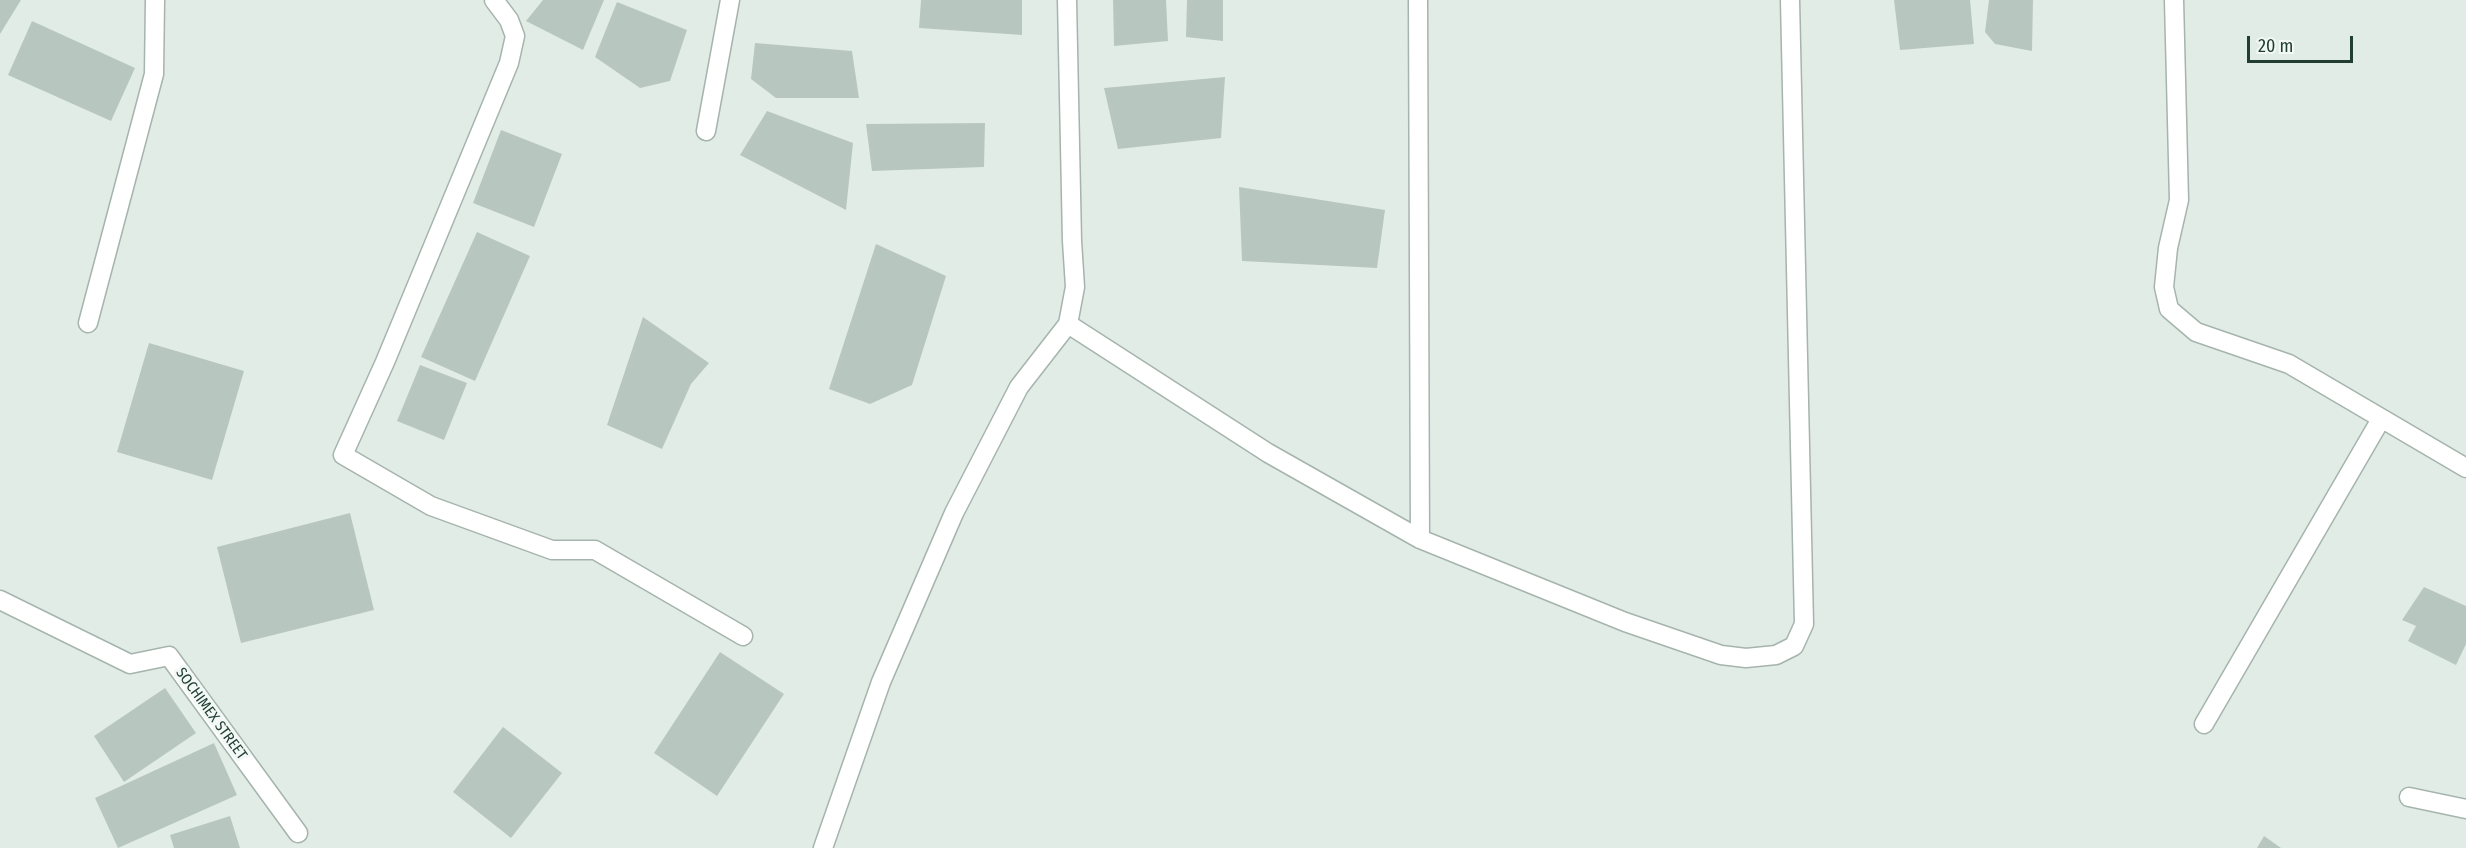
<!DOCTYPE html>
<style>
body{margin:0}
#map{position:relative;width:2466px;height:848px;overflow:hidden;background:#e2ece6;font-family:"Fira Sans Condensed",sans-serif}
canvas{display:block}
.scale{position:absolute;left:2247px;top:36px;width:106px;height:27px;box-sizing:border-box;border:3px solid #223d33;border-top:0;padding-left:8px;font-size:18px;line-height:21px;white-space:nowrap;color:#223d33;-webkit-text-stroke:4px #f2f8f5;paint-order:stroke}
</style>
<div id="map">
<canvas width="2466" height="848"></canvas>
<div class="scale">20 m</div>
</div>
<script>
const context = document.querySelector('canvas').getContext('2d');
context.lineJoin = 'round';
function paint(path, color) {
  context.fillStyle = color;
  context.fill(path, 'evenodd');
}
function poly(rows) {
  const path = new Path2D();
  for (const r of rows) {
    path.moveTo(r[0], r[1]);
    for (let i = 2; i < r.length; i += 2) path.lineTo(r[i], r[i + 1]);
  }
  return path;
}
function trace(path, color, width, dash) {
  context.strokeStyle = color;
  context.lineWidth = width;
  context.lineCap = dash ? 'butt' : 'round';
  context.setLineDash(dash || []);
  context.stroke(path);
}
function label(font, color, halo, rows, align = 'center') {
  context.font = font + ' "Fira Sans Condensed",sans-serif';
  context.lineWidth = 6;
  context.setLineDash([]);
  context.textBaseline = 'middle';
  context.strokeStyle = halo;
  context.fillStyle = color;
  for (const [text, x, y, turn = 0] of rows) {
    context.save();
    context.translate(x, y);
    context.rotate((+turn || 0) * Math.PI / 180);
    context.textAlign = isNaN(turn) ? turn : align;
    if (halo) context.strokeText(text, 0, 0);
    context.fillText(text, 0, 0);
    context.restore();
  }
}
const building = poly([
 [0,0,21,0,0,34],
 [543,0,604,0,583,50,526,21],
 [921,0,1022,0,1022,35,919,28],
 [1113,0,1166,0,1168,41,1114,46],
 [1187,0,1223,0,1223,41,1186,37],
 [1894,0,1970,0,1974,44,1900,50],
 [1989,0,2033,0,2032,51,1995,44,1985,32],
 [617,2,687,30,670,81,640,88,595,57],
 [32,21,135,68,111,121,8,75],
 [755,43,852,51,859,98,776,98,751,79],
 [1225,77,1221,138,1118,149,1104,88],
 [767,111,853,143,846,210,740,155],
 [985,123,984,167,872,171,866,124],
 [501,130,562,154,534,227,473,203],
 [1239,187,1385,210,1377,268,1242,261],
 [477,232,530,256,475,381,421,357],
 [876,244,946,276,912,385,870,404,829,389],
 [643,317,709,363,691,384,662,449,607,425],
 [149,343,244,371,212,480,117,452],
 [420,365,467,383,444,440,397,421],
 [350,513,374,610,241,643,217,547],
 [2424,587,2466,606,2466,644,2456,665,2408,641,2416,626,2402,620],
 [720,652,784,694,717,796,654,753],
 [165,688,196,733,124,782,94,736],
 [503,727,562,773,511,838,453,792],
 [214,743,237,795,118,848,95,798],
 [230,816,240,848,174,848,170,835],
 [2264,836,2281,848,2257,848]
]);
const minor = poly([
 [494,0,509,20,515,36,509,63,385,362,343,455,431,506,552,550,595,550,743,636],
 [1418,0,1420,539],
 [2174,0,2179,200,2168,248,2164,287,2169,309,2196,332,2289,364,2466,468],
 [706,131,730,0],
 [88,323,154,74,155,0],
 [1068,324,1268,453,1420,539,1625,622,1721,655,1746,658,1776,655,1794,646,1804,624,1790,0],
 [0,600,130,664,169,656,298,833],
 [2204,724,2381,419],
 [2409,797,2466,809],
 [823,848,881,682,954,513,1019,387,1068,324,1075,287,1072,241,1067,0]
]);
const streetNames = [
 ["SOCHIMEX STREET",211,714,54]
];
paint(building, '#b7c7bf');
trace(minor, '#a5b4ad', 21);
trace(minor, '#fff', 18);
label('15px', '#223d33', '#f2f8f5', streetNames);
</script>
